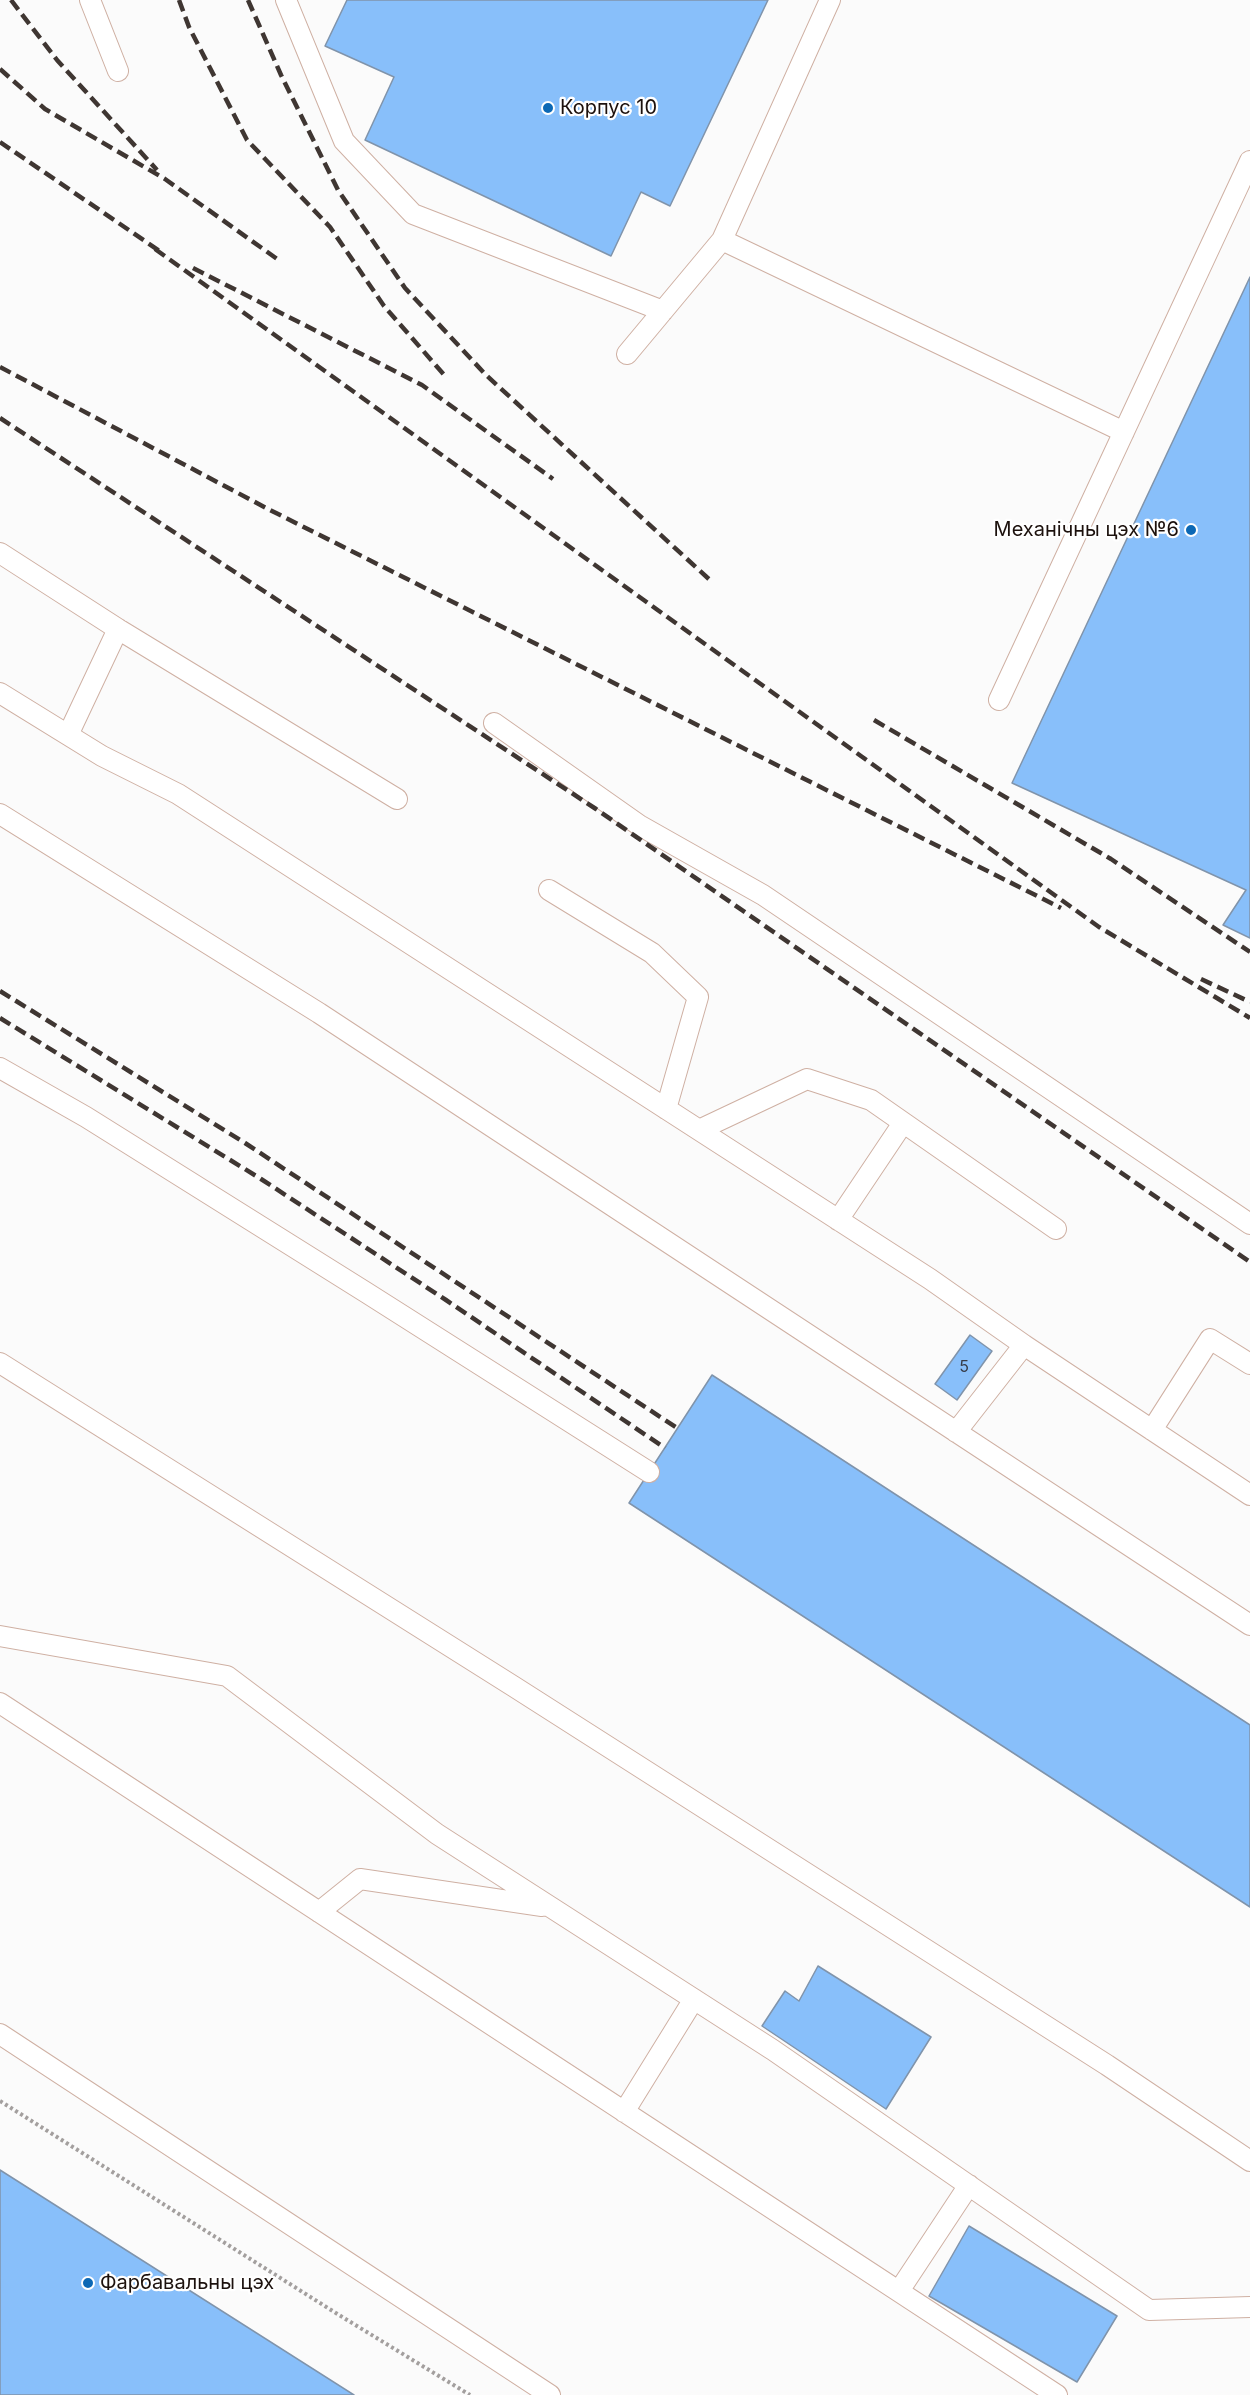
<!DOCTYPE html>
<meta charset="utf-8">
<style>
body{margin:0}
canvas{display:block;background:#fbfbfb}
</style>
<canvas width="1250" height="2395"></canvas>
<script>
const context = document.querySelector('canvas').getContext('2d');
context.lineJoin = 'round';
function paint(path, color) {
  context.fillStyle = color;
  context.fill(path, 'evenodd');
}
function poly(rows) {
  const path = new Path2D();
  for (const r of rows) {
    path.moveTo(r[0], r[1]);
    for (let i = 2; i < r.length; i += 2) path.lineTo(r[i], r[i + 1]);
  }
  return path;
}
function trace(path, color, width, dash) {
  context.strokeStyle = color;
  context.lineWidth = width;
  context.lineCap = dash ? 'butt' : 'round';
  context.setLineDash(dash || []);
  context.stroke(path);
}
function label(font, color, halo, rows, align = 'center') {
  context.font = font + ' Inter,sans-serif';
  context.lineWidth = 4.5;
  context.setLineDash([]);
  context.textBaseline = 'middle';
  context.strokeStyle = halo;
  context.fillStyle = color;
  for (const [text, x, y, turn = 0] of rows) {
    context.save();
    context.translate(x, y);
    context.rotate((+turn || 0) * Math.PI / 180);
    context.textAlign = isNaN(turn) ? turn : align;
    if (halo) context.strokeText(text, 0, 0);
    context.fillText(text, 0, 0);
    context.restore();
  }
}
const building = poly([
 [347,0,768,0,670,206,641,192,611,256,365,140,394,77,325,46,347,0],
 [1250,277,1250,938,1223,925,1246,890,1012,783,1250,277],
 [970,1335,992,1351,957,1400,935,1384,970,1335],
 [712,1375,1250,1725,1250,1907,629,1503,712,1375],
 [818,1966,931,2037,886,2109,762,2026,785,1991,799,2001,818,1966],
 [0,2170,354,2395,0,2395,0,2170],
 [969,2226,1117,2316,1077,2382,929,2296,969,2226]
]);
const path = poly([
 [0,2101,339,2315,470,2395]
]);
const lane = poly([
 [90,0,118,71],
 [286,0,344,141,413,214,663,311],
 [722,240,830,0],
 [627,354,722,240,1124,432],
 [0,553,118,629,397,799],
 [0,693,102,756,178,794,930,1279,1024,1345,1250,1495],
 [999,700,1250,161],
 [494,723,639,825,763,895,1250,1224],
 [68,735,118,629],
 [0,814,319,1013,1250,1625],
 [549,890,652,953,698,997,666,1109],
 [0,1068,86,1117,367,1293,649,1472],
 [699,1130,807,1079,871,1100,1056,1229],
 [838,1220,903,1123],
 [0,1363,513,1686,1107,2065,1250,2161],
 [1152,1430,1210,1339,1250,1364],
 [956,1432,1024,1345],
 [0,1636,227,1676,437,1834,773,2050,1149,2310,1250,2307],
 [0,1703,1057,2395],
 [319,1912,360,1879,542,1906],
 [0,2034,550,2395],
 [624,2112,694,1999],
 [899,2291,969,2185]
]);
const rail = poly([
 [11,0,57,60,157,170],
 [179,0,189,27,247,140,330,227,384,306,446,377],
 [248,0,281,75,338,190,405,288,486,375,711,581],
 [0,69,45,109,165,179,280,261],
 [0,142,161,252],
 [155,249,1099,927,1250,1018],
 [193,268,422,385,553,479],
 [0,367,270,510,1061,908],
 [0,418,596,809,1250,1262],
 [874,720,1111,859,1250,952],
 [1201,979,1250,1002],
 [0,991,245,1143,677,1428],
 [0,1018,261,1179,446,1300,665,1448]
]);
const markers = [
 [548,108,6,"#0c68b5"],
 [1191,530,6,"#0c68b5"],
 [88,2283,6,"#0c68b5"]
];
const numberNames = [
 ["5",964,1367]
];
const poiNames = [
 ["Корпус 10",560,108],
 ["Механічны цэх №6",1179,530,"right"],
 ["Фарбавальны цэх",100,2283]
];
paint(building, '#88bffa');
trace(building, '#8094ab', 1.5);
trace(lane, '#cfb0a3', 22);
trace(path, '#a39f9e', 4, [3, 3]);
trace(lane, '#fff', 20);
trace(rail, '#3f3632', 4.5, [12, 6]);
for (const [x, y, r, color] of markers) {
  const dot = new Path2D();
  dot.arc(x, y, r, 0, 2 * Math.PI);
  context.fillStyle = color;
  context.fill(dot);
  trace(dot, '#fff', 2);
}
label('16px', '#373c48', null, numberNames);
label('20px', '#1c110d', '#fff', poiNames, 'left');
</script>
